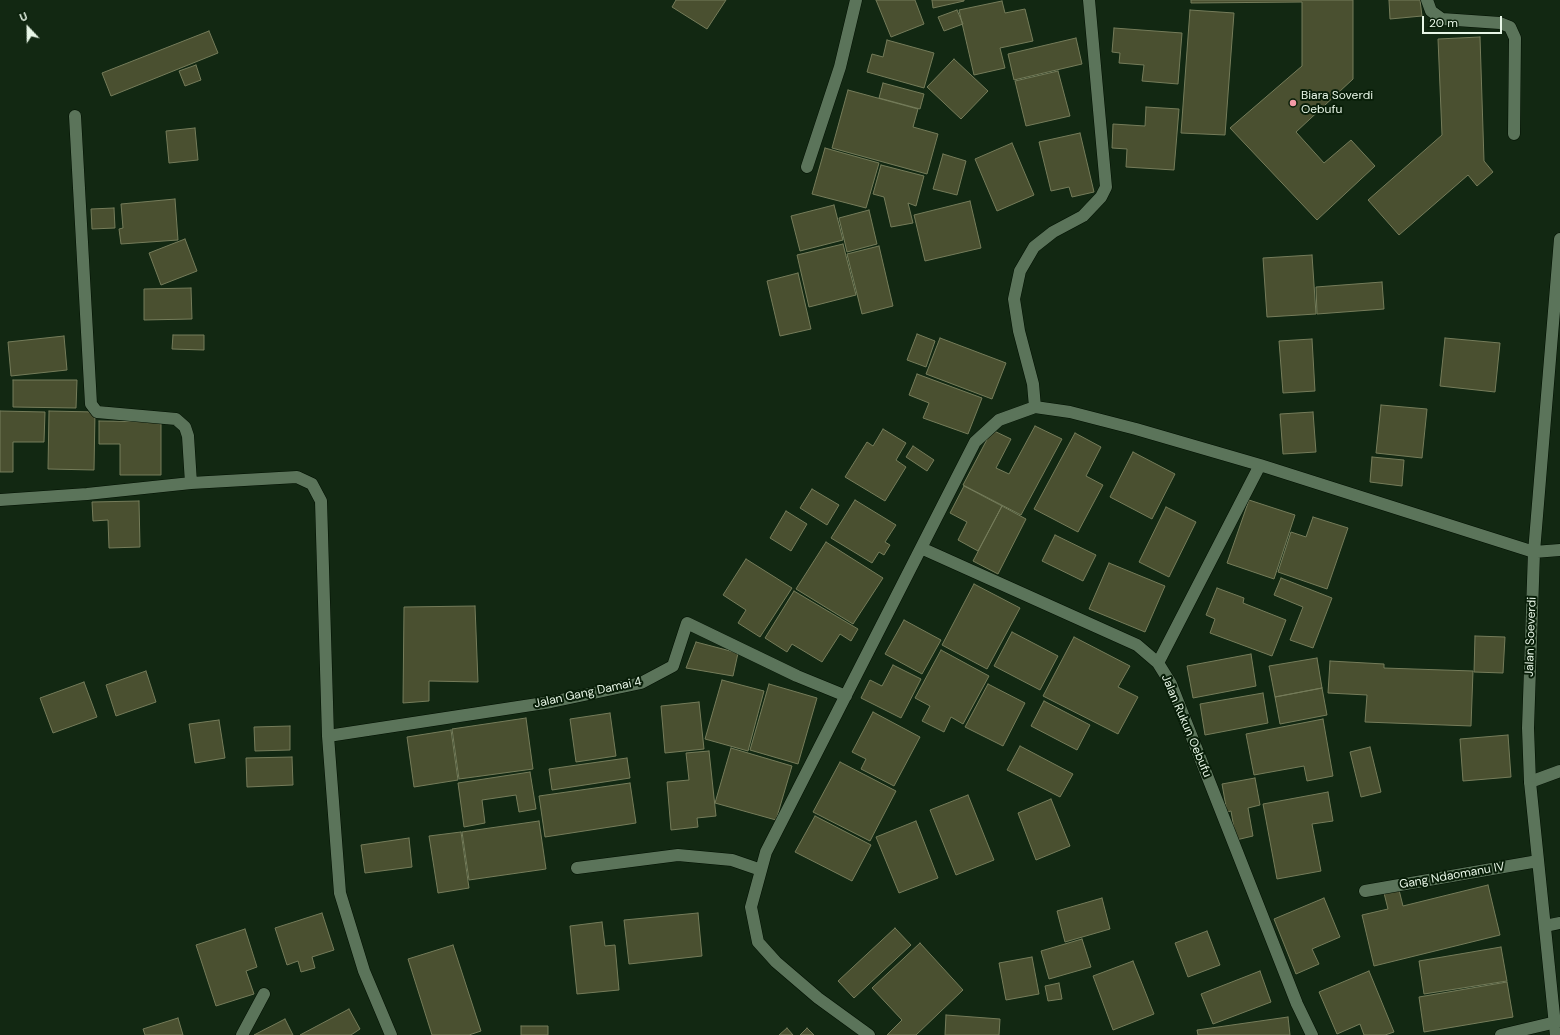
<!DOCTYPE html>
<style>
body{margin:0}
#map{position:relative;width:1560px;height:1035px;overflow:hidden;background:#122812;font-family:"DM Sans",sans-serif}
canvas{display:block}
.north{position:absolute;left:8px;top:8px;width:40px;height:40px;-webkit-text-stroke:3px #081e08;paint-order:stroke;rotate:338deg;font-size:11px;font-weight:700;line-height:16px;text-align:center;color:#e8f6e7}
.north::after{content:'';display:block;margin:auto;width:14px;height:18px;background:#e8f6e7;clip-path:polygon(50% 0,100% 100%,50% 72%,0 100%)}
.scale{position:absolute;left:1422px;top:16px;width:80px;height:18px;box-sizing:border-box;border:2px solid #e8f6e7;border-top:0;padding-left:5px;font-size:12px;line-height:14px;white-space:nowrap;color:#e8f6e7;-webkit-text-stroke:3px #081e08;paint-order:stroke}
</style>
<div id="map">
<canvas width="1560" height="1035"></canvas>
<div class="north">U</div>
<div class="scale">20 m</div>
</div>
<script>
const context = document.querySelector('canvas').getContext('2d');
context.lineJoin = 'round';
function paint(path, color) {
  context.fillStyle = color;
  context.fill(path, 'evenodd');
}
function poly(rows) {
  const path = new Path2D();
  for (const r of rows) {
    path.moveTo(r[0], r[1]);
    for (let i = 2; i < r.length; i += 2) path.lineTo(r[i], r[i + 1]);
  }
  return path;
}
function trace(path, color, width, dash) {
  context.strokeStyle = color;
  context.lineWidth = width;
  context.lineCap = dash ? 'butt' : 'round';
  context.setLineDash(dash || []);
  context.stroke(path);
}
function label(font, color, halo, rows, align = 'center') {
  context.font = font + ' "DM Sans",sans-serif';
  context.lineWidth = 4;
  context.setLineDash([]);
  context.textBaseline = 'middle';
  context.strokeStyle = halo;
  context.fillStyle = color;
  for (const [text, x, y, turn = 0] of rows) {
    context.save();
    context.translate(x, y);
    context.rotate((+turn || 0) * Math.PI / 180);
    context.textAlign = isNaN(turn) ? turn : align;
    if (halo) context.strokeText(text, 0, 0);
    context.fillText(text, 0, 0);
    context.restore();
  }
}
const building = poly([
 [676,0,726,0,707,29,672,7,676,0],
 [876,0,915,0,924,24,891,37,876,0],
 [932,0,964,0,964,1,933,8,932,0],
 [1191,0,1353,0,1353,79,1296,132,1324,163,1351,140,1375,166,1317,220,1230,128,1302,66,1302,2,1191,3,1191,0],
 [1389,0,1420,0,1422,16,1390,19,1389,0],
 [1002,1,1005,13,1025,9,1033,41,1000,48,1005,68,974,75,959,10,1002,1],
 [957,10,963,24,944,31,938,17,957,10],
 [1190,10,1234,13,1225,135,1181,133,1190,10],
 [1114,28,1182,33,1178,84,1142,81,1144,65,1119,63,1120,53,1112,52,1114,28],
 [209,31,218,53,111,96,102,73,209,31],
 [1480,37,1484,161,1493,172,1477,186,1468,175,1399,235,1368,200,1442,135,1438,39,1480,37],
 [1076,38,1082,64,1014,80,1008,54,1076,38],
 [887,40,934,53,924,88,867,72,872,54,883,57,887,40],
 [954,59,988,91,961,119,927,87,954,59],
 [196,65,201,80,185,86,179,71,196,65],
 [1058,71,1070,116,1026,126,1015,81,1058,71],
 [883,83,924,94,920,109,879,98,883,83],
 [848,90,918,109,913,127,938,134,927,174,832,148,848,90],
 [1146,107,1179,109,1174,170,1126,167,1127,149,1112,148,1113,124,1145,126,1146,107],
 [195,128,198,160,169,163,166,131,195,128],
 [1080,133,1094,192,1072,197,1069,187,1051,191,1039,142,1080,133],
 [1012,143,1034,195,997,211,975,159,1012,143],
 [825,148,879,163,866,208,812,194,825,148],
 [943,154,966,161,957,195,933,189,943,154],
 [881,165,924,176,916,206,908,203,913,223,891,227,884,197,873,194,881,165],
 [175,199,178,240,121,244,119,229,123,228,121,204,175,199],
 [970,201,981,248,925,261,914,215,970,201],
 [834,205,843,240,800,251,791,216,834,205],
 [114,208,115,228,92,229,91,209,114,208],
 [869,210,877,244,847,252,839,218,869,210],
 [185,239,197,271,161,285,149,253,185,239],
 [843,244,856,295,809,307,797,255,843,244],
 [879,246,893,306,862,314,847,254,879,246],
 [1312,255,1316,314,1267,317,1263,258,1312,255],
 [798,273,811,329,780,336,767,281,798,273],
 [1382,282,1384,309,1317,314,1316,287,1382,282],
 [191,288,192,319,144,320,144,289,191,288],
 [917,334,935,341,926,367,907,360,917,334],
 [173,335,204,335,204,350,172,349,173,335],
 [64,336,67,370,11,376,8,342,64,336],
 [940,338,1006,363,992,399,926,374,940,338],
 [1445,338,1500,343,1495,392,1440,386,1445,338],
 [1312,339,1315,391,1283,393,1279,341,1312,339],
 [917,374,982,398,968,434,923,418,929,403,909,395,917,374],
 [13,380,77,380,76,408,13,407,13,380],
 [1381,405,1427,409,1422,458,1376,453,1381,405],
 [0,411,45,412,44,442,13,442,13,472,0,472,0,411],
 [49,411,95,412,94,470,48,469,49,411],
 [1313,412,1316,452,1283,454,1280,414,1313,412],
 [99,421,161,422,161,475,120,475,120,444,99,444,99,421],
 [1035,426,1062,439,1021,515,963,485,992,430,1011,439,996,468,1009,474,1035,426],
 [883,429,906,443,896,460,906,467,885,501,845,477,867,442,873,446,883,429],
 [1075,433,1101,447,1086,476,1103,485,1078,532,1034,509,1075,433],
 [913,446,934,460,927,471,906,457,913,446],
 [1133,452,1175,474,1152,519,1110,497,1133,452],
 [1372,457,1404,460,1402,486,1370,482,1372,457],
 [964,486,1002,506,978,551,958,540,967,522,950,513,964,486],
 [812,489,839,505,827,525,800,508,812,489],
 [855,500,896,525,885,542,890,545,884,555,879,552,872,563,831,538,855,500],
 [1249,500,1295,515,1274,579,1227,563,1249,500],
 [139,501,140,547,109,548,108,520,93,521,92,502,139,501],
 [1002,506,1026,519,998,574,973,561,1002,506],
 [1166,507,1196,522,1169,577,1139,562,1166,507],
 [786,511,807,524,791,551,770,538,786,511],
 [1313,517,1348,528,1327,589,1278,572,1291,532,1306,537,1313,517],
 [1055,535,1096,555,1083,581,1042,561,1055,535],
 [826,542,883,578,853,624,796,589,826,542],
 [746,559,792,588,760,637,738,623,746,610,723,595,746,559],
 [1109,563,1165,586,1145,632,1089,609,1109,563],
 [1281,578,1332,598,1313,648,1290,640,1303,607,1274,595,1281,578],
 [974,584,1020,608,987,669,942,645,974,584],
 [1217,588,1244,598,1243,603,1286,620,1272,656,1210,633,1215,619,1206,615,1217,588],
 [794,591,858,629,851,641,840,634,822,662,792,644,787,652,765,638,794,591],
 [475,606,478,682,429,681,429,701,403,703,404,607,475,606],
 [904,620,941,640,922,674,885,654,904,620],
 [1012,632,1058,656,1040,690,994,666,1012,632],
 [1475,636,1505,637,1503,673,1474,672,1475,636],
 [1074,637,1130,666,1118,687,1138,697,1118,734,1043,696,1074,637],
 [696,642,738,653,733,676,686,668,696,642],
 [941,650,989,676,963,724,951,717,944,732,922,721,930,706,915,698,941,650],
 [1251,654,1256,686,1193,698,1187,666,1251,654],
 [1317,658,1322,688,1275,697,1269,666,1317,658],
 [1330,661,1384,664,1384,668,1473,671,1471,726,1365,722,1367,695,1328,693,1330,661],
 [893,665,921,679,901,718,861,698,870,680,882,686,893,665],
 [146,671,156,702,116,716,106,685,146,671],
 [722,680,764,691,748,751,705,739,722,680],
 [84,682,97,717,53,733,40,698,84,682],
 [769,684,817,698,798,764,750,750,769,684],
 [988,684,1025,703,1003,746,965,727,988,684],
 [1322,688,1327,715,1280,724,1275,697,1322,688],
 [1263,693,1268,723,1205,735,1200,704,1263,693],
 [1044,701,1090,725,1077,750,1031,726,1044,701],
 [699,702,704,749,665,753,661,706,699,702],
 [873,712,920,737,894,786,861,769,866,759,852,752,873,712],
 [610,713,616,756,576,762,570,719,610,713],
 [526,718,533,769,459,779,452,729,526,718],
 [1323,719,1333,776,1307,781,1304,766,1254,775,1246,734,1323,719],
 [219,720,225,758,195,763,189,724,219,720],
 [290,726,290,750,255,751,254,727,290,726],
 [451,730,458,780,414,787,407,737,451,730],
 [1508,735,1511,777,1463,781,1460,739,1508,735],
 [1020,746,1073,774,1060,797,1007,770,1020,746],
 [1370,747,1381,792,1361,797,1350,752,1370,747],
 [731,748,792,766,776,820,715,803,731,748],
 [709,751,716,816,697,818,698,827,671,830,667,782,689,780,686,753,709,751],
 [292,757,293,785,247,787,246,758,292,757],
 [627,758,630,778,552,790,549,769,627,758],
 [840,762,896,791,870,841,813,812,840,762],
 [530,772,536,809,519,812,516,795,482,800,485,823,464,827,458,783,530,772],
 [1255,778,1260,805,1248,808,1253,836,1236,840,1231,811,1227,812,1222,784,1255,778],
 [630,783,636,823,545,837,539,796,630,783],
 [1328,792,1333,821,1312,824,1321,871,1277,879,1263,804,1328,792],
 [968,795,994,860,956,875,930,810,968,795],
 [1051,799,1070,846,1036,860,1018,813,1051,799],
 [815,816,871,845,852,881,795,852,815,816],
 [539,821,546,869,469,880,462,832,539,821],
 [916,821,938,878,899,893,876,837,916,821],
 [461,832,469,888,438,893,429,836,461,832],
 [409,838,412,867,365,873,361,845,409,838],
 [1488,885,1500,935,1374,966,1362,915,1388,909,1383,889,1398,886,1403,906,1488,885],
 [1102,898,1110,929,1065,942,1057,911,1102,898],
 [1324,898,1340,937,1312,949,1319,964,1296,974,1274,919,1324,898],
 [322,913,334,950,312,957,315,968,301,972,298,961,287,965,275,928,322,913],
 [698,913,702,956,629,964,624,920,698,913],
 [602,922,605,946,615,945,619,990,577,994,570,926,602,922],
 [895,928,911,945,854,998,838,981,895,928],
 [245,929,257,967,246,971,254,994,216,1006,196,945,245,929],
 [1207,931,1220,965,1188,977,1175,943,1207,931],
 [1082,939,1091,967,1049,979,1041,951,1082,939],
 [920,943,963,990,916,1035,887,1035,902,1020,872,988,920,943],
 [453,945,481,1031,469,1035,432,1035,408,959,453,945],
 [1501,947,1507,981,1424,994,1419,961,1501,947],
 [1032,957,1039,994,1006,1000,999,963,1032,957],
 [1133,961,1154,1014,1113,1030,1093,976,1133,961],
 [1260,971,1271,1002,1213,1024,1201,994,1260,971],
 [1369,971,1394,1032,1385,1035,1364,1035,1360,1024,1337,1034,1319,992,1369,971],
 [1507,982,1513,1017,1424,1032,1419,997,1507,982],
 [1059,983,1062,999,1048,1001,1045,986,1059,983],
 [349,1009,360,1029,351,1035,300,1035,349,1009],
 [946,1015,1000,1019,999,1035,945,1035,946,1015],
 [1288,1017,1290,1035,1198,1035,1197,1030,1288,1017],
 [178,1018,183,1035,145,1035,143,1029,178,1018],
 [285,1019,293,1035,254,1035,285,1019],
 [521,1026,548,1026,548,1035,521,1035,521,1026],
 [787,1028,793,1035,779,1035,787,1028],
 [807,1028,814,1035,800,1035,807,1028]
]);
const lane = poly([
 [1427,0,1431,11,1442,19,1500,23,1510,27,1515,38,1514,134],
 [1530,782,1560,771],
 [1545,926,1560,923]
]);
const street = poly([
 [75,116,91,404,97,412,176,419,185,427,188,436,191,483],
 [807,167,840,67,856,0],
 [1035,407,1033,384,1019,331,1014,299,1020,271,1034,247,1053,232,1083,216,1101,197,1106,187,1089,0],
 [0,500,87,494,191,483,297,477,312,484,321,501,328,736,340,893,364,971,391,1035],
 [921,548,1137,645,1158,663,1171,684,1297,1004,1312,1035],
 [1158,663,1260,465],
 [328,736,551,702,641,683,673,666,687,623,797,676,846,696],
 [577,868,678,855,732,860,761,870],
 [1365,891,1538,861],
 [242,1035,264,994],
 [869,1035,818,998,776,962,758,942,751,907,766,852,975,442,999,420,1035,407,1070,412,1136,429,1260,465,1534,552,1560,550],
 [1501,1035,1560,1021],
 [1556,1035,1530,782,1528,728,1534,552,1560,239]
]);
const markers = [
 [1293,103,4,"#f49aa6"]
];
const poiNames = [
 ["Biara Soverdi",1301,96],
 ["Oebufu",1301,110]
];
const streetNames = [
 ["Jalan Soeverdi",1531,637,-88],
 ["Jalan Gang Damai 4",588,693,-12],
 ["Jalan Rukun Oebufu",1186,726,67],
 ["Gang Ndaomanu IV",1452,876,-10]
];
paint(building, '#4a5030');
trace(building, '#757c5a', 1);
trace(lane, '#001001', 13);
trace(street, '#001001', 13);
trace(lane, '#5b745a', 12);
trace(street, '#5b745a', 12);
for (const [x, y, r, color] of markers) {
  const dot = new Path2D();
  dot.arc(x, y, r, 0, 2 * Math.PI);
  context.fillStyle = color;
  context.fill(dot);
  trace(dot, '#081e08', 1.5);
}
label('12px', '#e8f6e7', '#081e08', poiNames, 'left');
label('12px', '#e8f6e7', '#081e08', streetNames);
</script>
